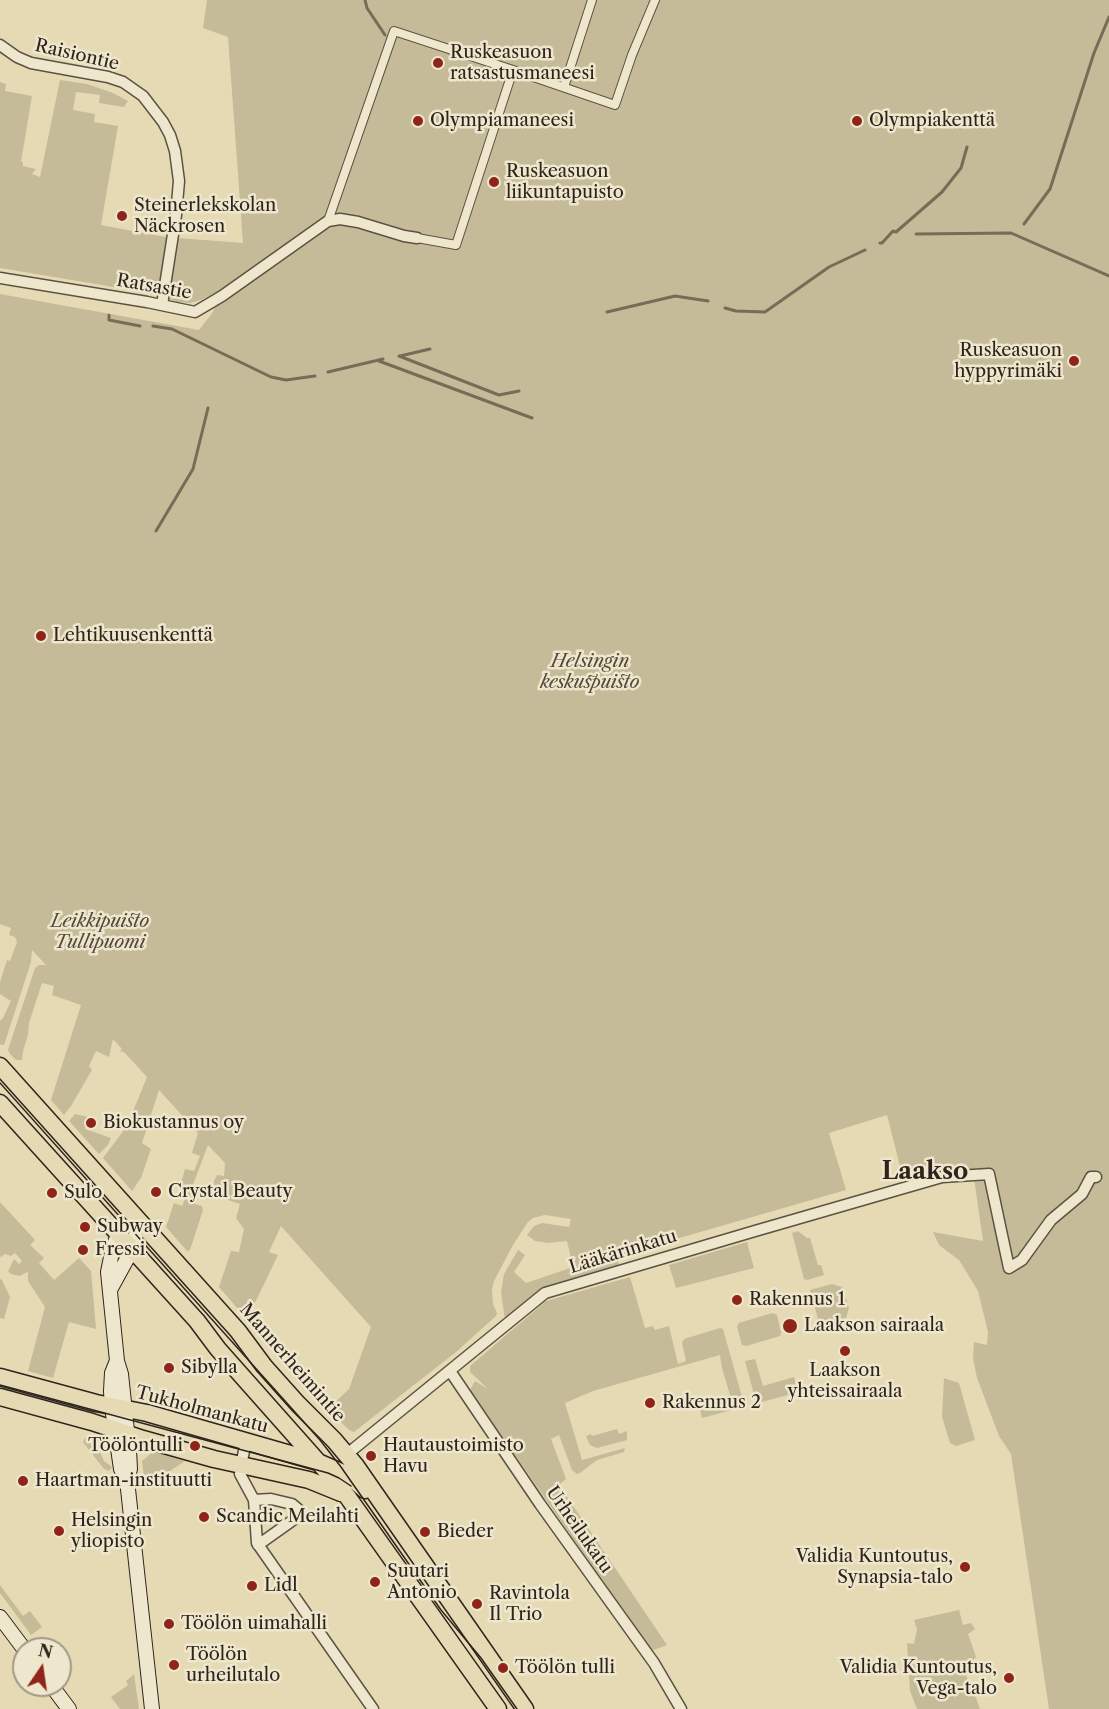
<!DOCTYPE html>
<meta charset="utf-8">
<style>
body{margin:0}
#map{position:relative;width:1109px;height:1709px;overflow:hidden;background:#e5dab3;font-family:"Libre Caslon Text",serif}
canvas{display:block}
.north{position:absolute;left:12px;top:1637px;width:60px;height:60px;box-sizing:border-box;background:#eee7ce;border:2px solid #a19987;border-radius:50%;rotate:13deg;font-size:16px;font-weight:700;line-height:24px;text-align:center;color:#2e241c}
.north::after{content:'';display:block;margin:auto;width:21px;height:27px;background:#8f2418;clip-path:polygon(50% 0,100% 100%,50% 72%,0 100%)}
</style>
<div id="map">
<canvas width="1109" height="1709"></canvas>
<div class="north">N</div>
</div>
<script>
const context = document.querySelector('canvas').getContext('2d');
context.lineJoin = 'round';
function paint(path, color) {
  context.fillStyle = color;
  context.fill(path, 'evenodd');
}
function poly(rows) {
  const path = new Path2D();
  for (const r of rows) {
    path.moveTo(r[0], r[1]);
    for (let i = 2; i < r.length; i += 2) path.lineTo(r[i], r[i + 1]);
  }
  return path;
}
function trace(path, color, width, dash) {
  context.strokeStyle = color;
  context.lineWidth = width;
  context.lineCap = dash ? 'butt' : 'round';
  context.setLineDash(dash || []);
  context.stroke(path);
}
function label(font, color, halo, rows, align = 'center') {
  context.font = font + ' "Libre Caslon Text",serif';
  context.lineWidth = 5;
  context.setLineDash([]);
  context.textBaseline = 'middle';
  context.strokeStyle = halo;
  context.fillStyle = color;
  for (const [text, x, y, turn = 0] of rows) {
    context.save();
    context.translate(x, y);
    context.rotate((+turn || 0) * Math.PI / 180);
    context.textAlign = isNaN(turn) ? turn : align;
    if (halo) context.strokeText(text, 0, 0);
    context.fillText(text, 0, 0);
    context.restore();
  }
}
const green = poly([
 [207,0,1109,0,1109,1709,1049,1709,1011,1454,999,1436,977,1378,973,1358,974,1342,987,1345,988,1332,978,1291,959,1260,939,1245,933,1232,983,1241,974,1178,931,1166,902,1174,887,1115,829,1133,846,1190,617,1256,620,1268,546,1287,529,1298,505,1320,501,1292,504,1274,518,1250,525,1255,514,1272,526,1283,573,1267,567,1241,548,1243,535,1241,527,1235,534,1226,542,1223,569,1227,571,1219,545,1215,533,1218,528,1222,513,1245,494,1281,492,1289,493,1304,497,1313,496,1316,456,1352,354,1432,349,1430,328,1409,349,1389,371,1327,281,1226,269,1252,278,1255,252,1309,244,1316,219,1287,231,1251,239,1252,244,1229,236,1218,240,1204,219,1197,214,1190,214,1181,217,1175,224,1176,225,1163,208,1145,191,1190,196,1192,192,1203,202,1206,203,1210,190,1250,187,1251,166,1227,174,1203,182,1206,187,1194,179,1190,185,1169,194,1171,200,1156,192,1153,198,1133,159,1090,142,1143,151,1149,141,1178,132,1191,103,1158,127,1126,147,1077,124,1052,120,1051,122,1049,113,1039,109,1057,96,1051,89,1066,92,1070,71,1106,64,1115,51,1100,81,1005,52,995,54,986,42,983,29,1023,28,1035,23,1051,22,1060,16,1060,10,1054,8,1050,35,968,39,965,46,965,32,950,31,962,4,1045,2,1045,0,1044,0,1021,3,1018,11,1001,0,994,0,982,7,960,10,961,17,942,15,937,9,935,11,928,0,924,0,294,199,330,213,312,219,291,201,300,190,303,177,302,155,294,0,268,0,82,6,84,5,91,32,96,21,162,23,162,23,166,36,169,32,174,40,177,60,80,87,84,113,93,128,101,124,107,99,103,100,95,76,92,73,110,95,114,94,122,118,126,101,225,165,237,243,243,228,37,203,28],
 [75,1114,88,1117,85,1129,111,1138,108,1145,99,1154,69,1121],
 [0,1202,35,1240,30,1245,44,1258,39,1263,54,1280,79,1258,91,1271,96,1329,69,1322,53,1378,28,1371,45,1307,28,1281,28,1273,27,1272,20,1276,11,1274,8,1271,14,1259,19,1264,22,1261,15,1253,11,1256,5,1254,1,1257,0,1256],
 [798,1231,807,1238,810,1238,818,1265,821,1265,824,1275,807,1280,804,1279,792,1233],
 [747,1242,754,1268,676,1288,669,1265],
 [630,1277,645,1328,653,1326,655,1330,669,1326,678,1364,686,1361,682,1343,684,1339,720,1328,723,1329,744,1404,743,1407,702,1418,699,1405,730,1395,722,1368,720,1355,593,1391,565,1403,582,1460,625,1448,624,1452,597,1460,580,1473,577,1474,572,1470,559,1435,551,1439,566,1479,559,1485,667,1645,651,1651,470,1390,475,1381,488,1389,470,1372,470,1366,546,1301],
 [0,1279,2,1280,10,1297,4,1319,0,1318],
 [832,1284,842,1287,849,1308,846,1318,820,1326,810,1290],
 [772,1313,777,1315,781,1333,780,1336,746,1346,742,1345,737,1327,739,1323],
 [755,1359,763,1386,794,1377,799,1392,762,1402,755,1398,745,1361],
 [944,1378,959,1383,975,1440,956,1446,950,1443,942,1417],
 [617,1429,619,1434,627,1431,627,1440,597,1448,590,1445,586,1436,591,1434,592,1436],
 [85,1438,87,1438,93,1448,100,1452,104,1461,112,1467,109,1471,104,1469,83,1442],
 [153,1452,185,1461,170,1471,171,1474,155,1485,145,1486,142,1461],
 [0,1585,23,1616,30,1611,42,1627,31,1635,0,1593],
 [959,1610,963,1625,971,1623,975,1629,968,1634,976,1657,964,1671,975,1695,980,1709,917,1709,910,1691,907,1643,914,1644,917,1629,914,1620],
 [134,1674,139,1709,120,1709,111,1697,128,1685,126,1681]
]);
const stream = poly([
 [365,0,367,8,385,35],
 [1024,224,1050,189,1094,53,1109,17],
 [916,234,1011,233,1109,276],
 [880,243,882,243,893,231,896,232,942,192,961,168,967,147],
 [725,308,736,311,765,312,829,267,865,250],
 [607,312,675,296,708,301],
 [109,315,109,320,140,326],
 [153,326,172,329,271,377,286,380,315,376],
 [399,356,499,395,519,391],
 [400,356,430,349],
 [379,361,532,418],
 [328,372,383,359],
 [156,531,193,469,208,408]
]);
const pedestrian = poly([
 [564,87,592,0],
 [328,221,394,31,513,70],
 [417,238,456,245,513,70,615,105,632,55,655,0]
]);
const minor = poly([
 [0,45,17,57,31,63,108,77,123,82,143,96,163,122,170,135,175,151,179,181,176,215,162,305],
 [0,278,147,302,195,312,222,296,328,221,340,219,358,222,404,236,417,238],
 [450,1371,540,1504,654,1663,681,1709],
 [246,1442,241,1465,240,1474,254,1500,257,1543,373,1709],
 [346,1455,545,1293,755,1231,942,1177,989,1174,1009,1268,1022,1260,1051,1220,1082,1194,1091,1177,1096,1177],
 [254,1500,271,1499,292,1504,298,1509,298,1514,296,1518,258,1545]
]);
const secondary = poly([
 [119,1233,113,1247,108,1272,117,1361,121,1374,129,1450,130,1469,127,1480,152,1709],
 [110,1290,133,1248,137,1230,135,1217],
 [116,1363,112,1373,111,1391,112,1407,121,1469,127,1480],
 [0,1617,24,1649],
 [51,1685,69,1709]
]);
const primary = poly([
 [0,1066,238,1331,264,1366,298,1404,334,1440,356,1466,525,1709],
 [0,1103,197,1321,218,1349,328,1473,347,1496,498,1709],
 [0,1377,96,1403,147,1413,318,1462,348,1475,365,1490],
 [0,1397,92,1422,143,1439,214,1459,309,1480,341,1493]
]);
const tram = poly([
 [0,1083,320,1440,341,1467,441,1610,481,1658,517,1709],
 [0,1385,328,1473,339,1478,351,1486]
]);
const markers = [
 [438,63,6,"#8f2418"],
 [418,121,6,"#8f2418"],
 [857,121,6,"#8f2418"],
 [494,182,6,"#8f2418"],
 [122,216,6,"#8f2418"],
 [1074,361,6,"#8f2418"],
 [41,636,6,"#8f2418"],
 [91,1123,6,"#8f2418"],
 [156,1192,6,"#8f2418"],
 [52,1193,6,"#8f2418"],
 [85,1227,6,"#8f2418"],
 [83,1250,6,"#8f2418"],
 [737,1300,6,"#8f2418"],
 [790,1326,8,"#8f2418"],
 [845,1351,6,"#8f2418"],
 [169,1368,6,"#8f2418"],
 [650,1403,6,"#8f2418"],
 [195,1446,6,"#8f2418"],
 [371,1456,6,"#8f2418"],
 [23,1481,6,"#8f2418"],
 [204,1517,6,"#8f2418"],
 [59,1531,6,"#8f2418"],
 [425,1532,6,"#8f2418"],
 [965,1567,6,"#8f2418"],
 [375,1582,6,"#8f2418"],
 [252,1586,6,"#8f2418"],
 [477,1604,6,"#8f2418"],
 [169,1624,6,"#8f2418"],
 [174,1665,6,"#8f2418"],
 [503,1668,6,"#8f2418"],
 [1009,1678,6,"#8f2418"]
];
const poiNames = [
 ["Ruskeasuon",450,53],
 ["ratsastusmaneesi",450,74],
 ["Olympiamaneesi",430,121],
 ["Olympiakenttä",869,121],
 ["Ruskeasuon",506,172],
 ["liikuntapuisto",506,193],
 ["Steinerlekskolan",134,206],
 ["Näckrosen",134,227],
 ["Ruskeasuon",1062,351,"right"],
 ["hyppyrimäki",1062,372,"right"],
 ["Lehtikuusenkenttä",53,636],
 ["Biokustannus oy",103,1123],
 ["Crystal Beauty",168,1192],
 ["Sulo",64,1193],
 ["Subway",97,1227],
 ["Fressi",95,1250],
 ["Rakennus 1",749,1300],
 ["Laakson sairaala",804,1326],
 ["Sibylla",181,1368],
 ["Laakson",845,1371,"center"],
 ["yhteissairaala",845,1392,"center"],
 ["Rakennus 2",662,1403],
 ["Töölöntulli",183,1446,"right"],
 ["Hautaustoimisto",383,1446],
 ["Havu",383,1467],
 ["Haartman-instituutti",35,1481],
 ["Scandic Meilahti",216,1517],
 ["Helsingin",71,1521],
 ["yliopisto",71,1542],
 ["Bieder",437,1532],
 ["Validia Kuntoutus,",953,1557,"right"],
 ["Synapsia-talo",953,1578,"right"],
 ["Suutari",387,1572],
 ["Antonio",387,1593],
 ["Lidl",264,1586],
 ["Ravintola",489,1594],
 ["Il Trio",489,1615],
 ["Töölön uimahalli",181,1624],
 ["Töölön",186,1655],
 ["urheilutalo",186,1676],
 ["Töölön tulli",515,1668],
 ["Validia Kuntoutus,",997,1668,"right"],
 ["Vega-talo",997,1689,"right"]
];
const streetNames = [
 ["Raisiontie",77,55,13],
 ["Ratsastie",154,287,10],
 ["Lääkärinkatu",623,1252,-17],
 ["Mannerheimintie",292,1363,49],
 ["Tukholmankatu",202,1410,15],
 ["Urheilukatu",579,1530,55]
];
const parkNames = [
 ["Helsingin",590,662],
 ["keskuspuisto",590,683],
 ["Leikkipuisto",100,922],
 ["Tullipuomi",100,943]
];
const districtNames = [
 ["Laakso",925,1172]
];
paint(green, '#c6bb99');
trace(stream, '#776c58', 3);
trace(pedestrian, '#5c5242', 10);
trace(minor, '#5c5242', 13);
trace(secondary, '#2e241c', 16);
trace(primary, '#2e241c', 19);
trace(pedestrian, '#eee7ce', 8);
trace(minor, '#eee7ce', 10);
trace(secondary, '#eee7ce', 14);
trace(primary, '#e5dab3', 16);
trace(tram, '#2e241c', 1.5);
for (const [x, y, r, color] of markers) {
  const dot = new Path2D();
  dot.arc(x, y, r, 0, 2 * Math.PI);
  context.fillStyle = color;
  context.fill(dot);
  trace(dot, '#eee7ce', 2);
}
label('18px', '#2e241c', '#eee7ce', poiNames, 'left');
label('18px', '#2e241c', '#eee7ce', streetNames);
label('italic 18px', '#544a3b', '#eee7ce', parkNames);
label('bold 24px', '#2e241c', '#eee7ce', districtNames);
</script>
